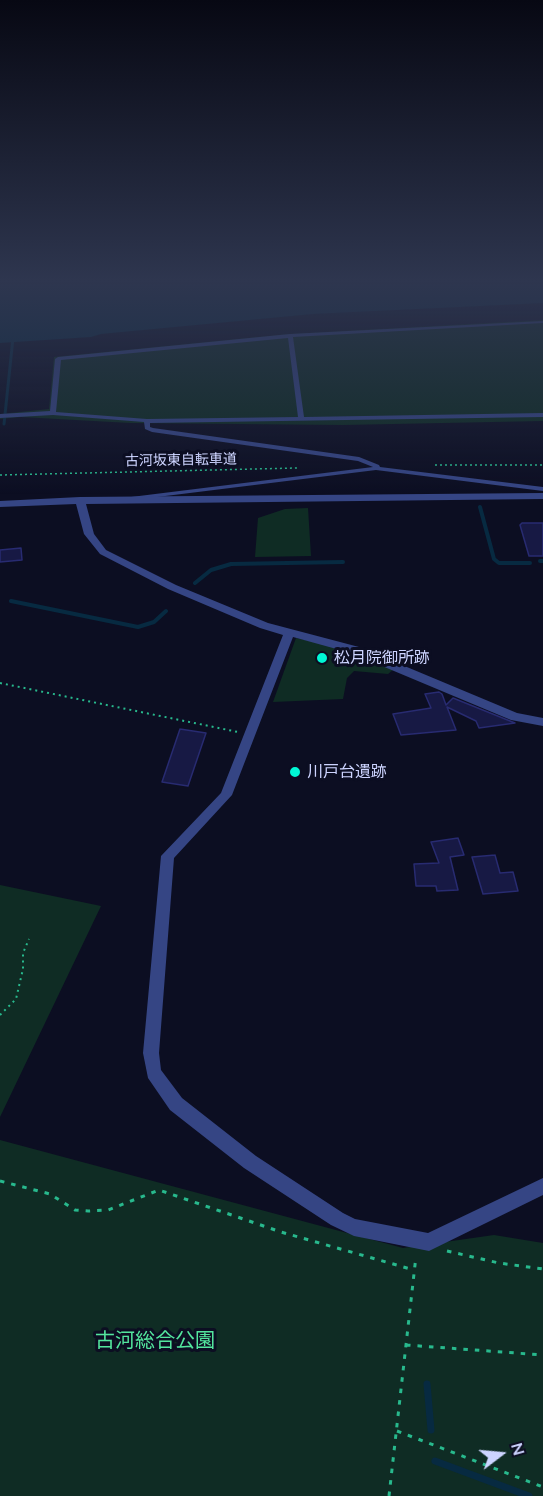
<!DOCTYPE html>
<meta charset="utf-8">
<style>
body{margin:0}
#map{position:relative;width:543px;height:1496px;overflow:hidden;background:#0c0e22;font-family:Lato,sans-serif}
canvas{display:block}
.north{position:absolute;left:471px;top:1424px;width:60px;height:60px;-webkit-text-stroke:4px #0c0e22;paint-order:stroke;rotate:74deg;font-size:16px;font-weight:700;line-height:24px;text-align:center;color:#cdd4ff}
.north::after{content:'';display:block;margin:auto;width:21px;height:27px;background:#cdd4ff;clip-path:polygon(50% 0,100% 100%,50% 72%,0 100%)}
</style>
<div id="map">
<canvas width="543" height="1496"></canvas>
<div class="north">N</div>
</div>
<script>
const context = document.querySelector('canvas').getContext('2d');
context.lineJoin = 'round';
function paint(path, color) {
  context.fillStyle = color;
  context.fill(path, 'evenodd');
}
function poly(rows) {
  const path = new Path2D();
  for (const r of rows) {
    path.moveTo(r[0], r[1]);
    for (let i = 2; i < r.length; i += 2) path.lineTo(r[i], r[i + 1]);
  }
  return path;
}
function trace(path, color, width, dash) {
  context.strokeStyle = color;
  context.lineWidth = width;
  context.lineCap = dash ? 'butt' : 'round';
  context.setLineDash(dash || []);
  context.stroke(path);
}
function label(font, color, halo, rows, align = 'center') {
  context.font = font + ' Lato,"Noto Sans JP",sans-serif';
  context.lineWidth = 6;
  context.setLineDash([]);
  context.textBaseline = 'middle';
  context.strokeStyle = halo;
  context.fillStyle = color;
  for (const [text, x, y, turn = 0] of rows) {
    context.save();
    context.translate(x, y);
    context.rotate((+turn || 0) * Math.PI / 180);
    context.textAlign = isNaN(turn) ? turn : align;
    if (halo) context.strokeText(text, 0, 0);
    context.fillText(text, 0, 0);
    context.restore();
  }
}
const green = poly([
 [543,320,543,421,343,425,130,423,21,417,0,419,0,414,49,409,54,357,289,334],
 [308,508,311,556,255,557,258,518,285,509],
 [296,638,334,646,394,669,388,674,354,671,347,678,343,699,273,702],
 [0,885,101,906,0,1117],
 [0,1140,403,1248,494,1235,543,1243,543,1496,0,1496]
]);
const water = poly([
 [0,284,543,284,543,303,313,314,101,334,91,337,0,343]
]);
const streamFar2 = poly([
 [4,424,13,338]
]);
const streamFar1 = poly([
 [480,507,494,559,499,563,530,563],
 [540,561,543,561],
 [195,583,211,570,231,564,343,562],
 [11,601,138,627,154,622,166,611]
]);
const stream = poly([
 [427,1384,431,1430],
 [435,1461,529,1496]
]);
const building = poly([
 [522,523,543,523,543,556,529,556,520,525,522,523],
 [21,548,22,560,0,562,0,550,21,548],
 [439,692,442,694,446,705,453,698,515,723,479,728,476,721,447,707,456,730,401,735,393,714,431,708,425,694,439,692],
 [180,729,206,733,188,786,162,782,180,729],
 [458,838,464,855,450,857,458,890,437,891,436,886,416,886,414,864,439,863,431,842,458,838],
 [495,855,500,873,513,872,518,891,483,894,472,857,495,855]
]);
const pathFar2 = poly([
 [435,465,543,465],
 [0,475,297,468]
]);
const pathFar1 = poly([
 [0,683,238,732],
 [0,1015,16,999,23,969,23,953,29,939]
]);
const path = poly([
 [0,1181,50,1194,75,1210,88,1211,108,1210,159,1190,281,1232,414,1270],
 [447,1251,499,1263,543,1269],
 [406,1345,543,1355],
 [397,1431,543,1487],
 [389,1496,416,1256]
]);
const service = poly([
 [543,321,543,323,293,337,304,417,543,413,543,417,150,423,150,427,153,428,359,457,379,465,380,467,543,487,543,491,376,470,133,500,131,499,131,497,373,467,358,461,152,432,145,429,144,422,53,415,0,418,0,414,50,411,55,359,58,357,290,334,543,321],
 [288,338,298,417,147,419,56,412,61,360,288,338]
]);
const minor = poly([
 [543,493,543,499,86,504,94,534,106,550,176,585,268,623,359,647,517,713,543,718,543,726,511,720,351,653,293,637,232,795,174,858,159,1053,161,1070,182,1098,256,1156,343,1213,355,1219,428,1233,543,1178,543,1195,429,1251,354,1236,331,1225,244,1168,170,1110,148,1078,143,1053,161,856,221,793,283,635,260,628,168,589,100,554,84,534,76,504,0,507,0,501,80,497,543,493]
]);
const markers = [
 [322,658,6,"#00f8d5"],
 [295,772,6,"#00f8d5"]
];
const farStreetnames = [
 ["古河坂東自転車道",181,460,-1]
];
const poiNames = [
 ["松月院御所跡",334,658],
 ["川戸台遺跡",307,772]
];
const nearParknames = [
 ["古河総合公園",155,1341]
];
paint(green, '#0f2c24');
paint(water, '#072a41');
trace(streamFar2, '#072a41', 3);
trace(streamFar1, '#072a41', 4);
trace(stream, '#072a41', 7);
paint(building, '#171944');
trace(building, '#282b71', 1.5);
trace(pathFar2, '#28b98d', 1.5, [2, 3]);
trace(pathFar1, '#28b98d', 2, [2, 4]);
trace(path, '#28b98d', 3, [4.5, 7]);
paint(service, '#354584');
paint(minor, '#354584');
const sky = context.createLinearGradient(0, 0, 0, 494);
sky.addColorStop(0, '#070813');
sky.addColorStop(0.57, '#2e364f');
sky.addColorStop(1, '#2e364f00');
context.fillStyle = sky;
context.fillRect(0, 0, 543, 494);
for (const [x, y, r, color] of markers) {
  const dot = new Path2D();
  dot.arc(x, y, r, 0, 2 * Math.PI);
  context.fillStyle = color;
  context.fill(dot);
  trace(dot, '#0c0e22', 2);
}
label('14px', '#cdd4ff', '#0c0e22', farStreetnames);
label('16px', '#cdd4ff', '#0c0e22', poiNames, 'left');
label('20px', '#53e59d', '#0c0e22', nearParknames);
</script>
